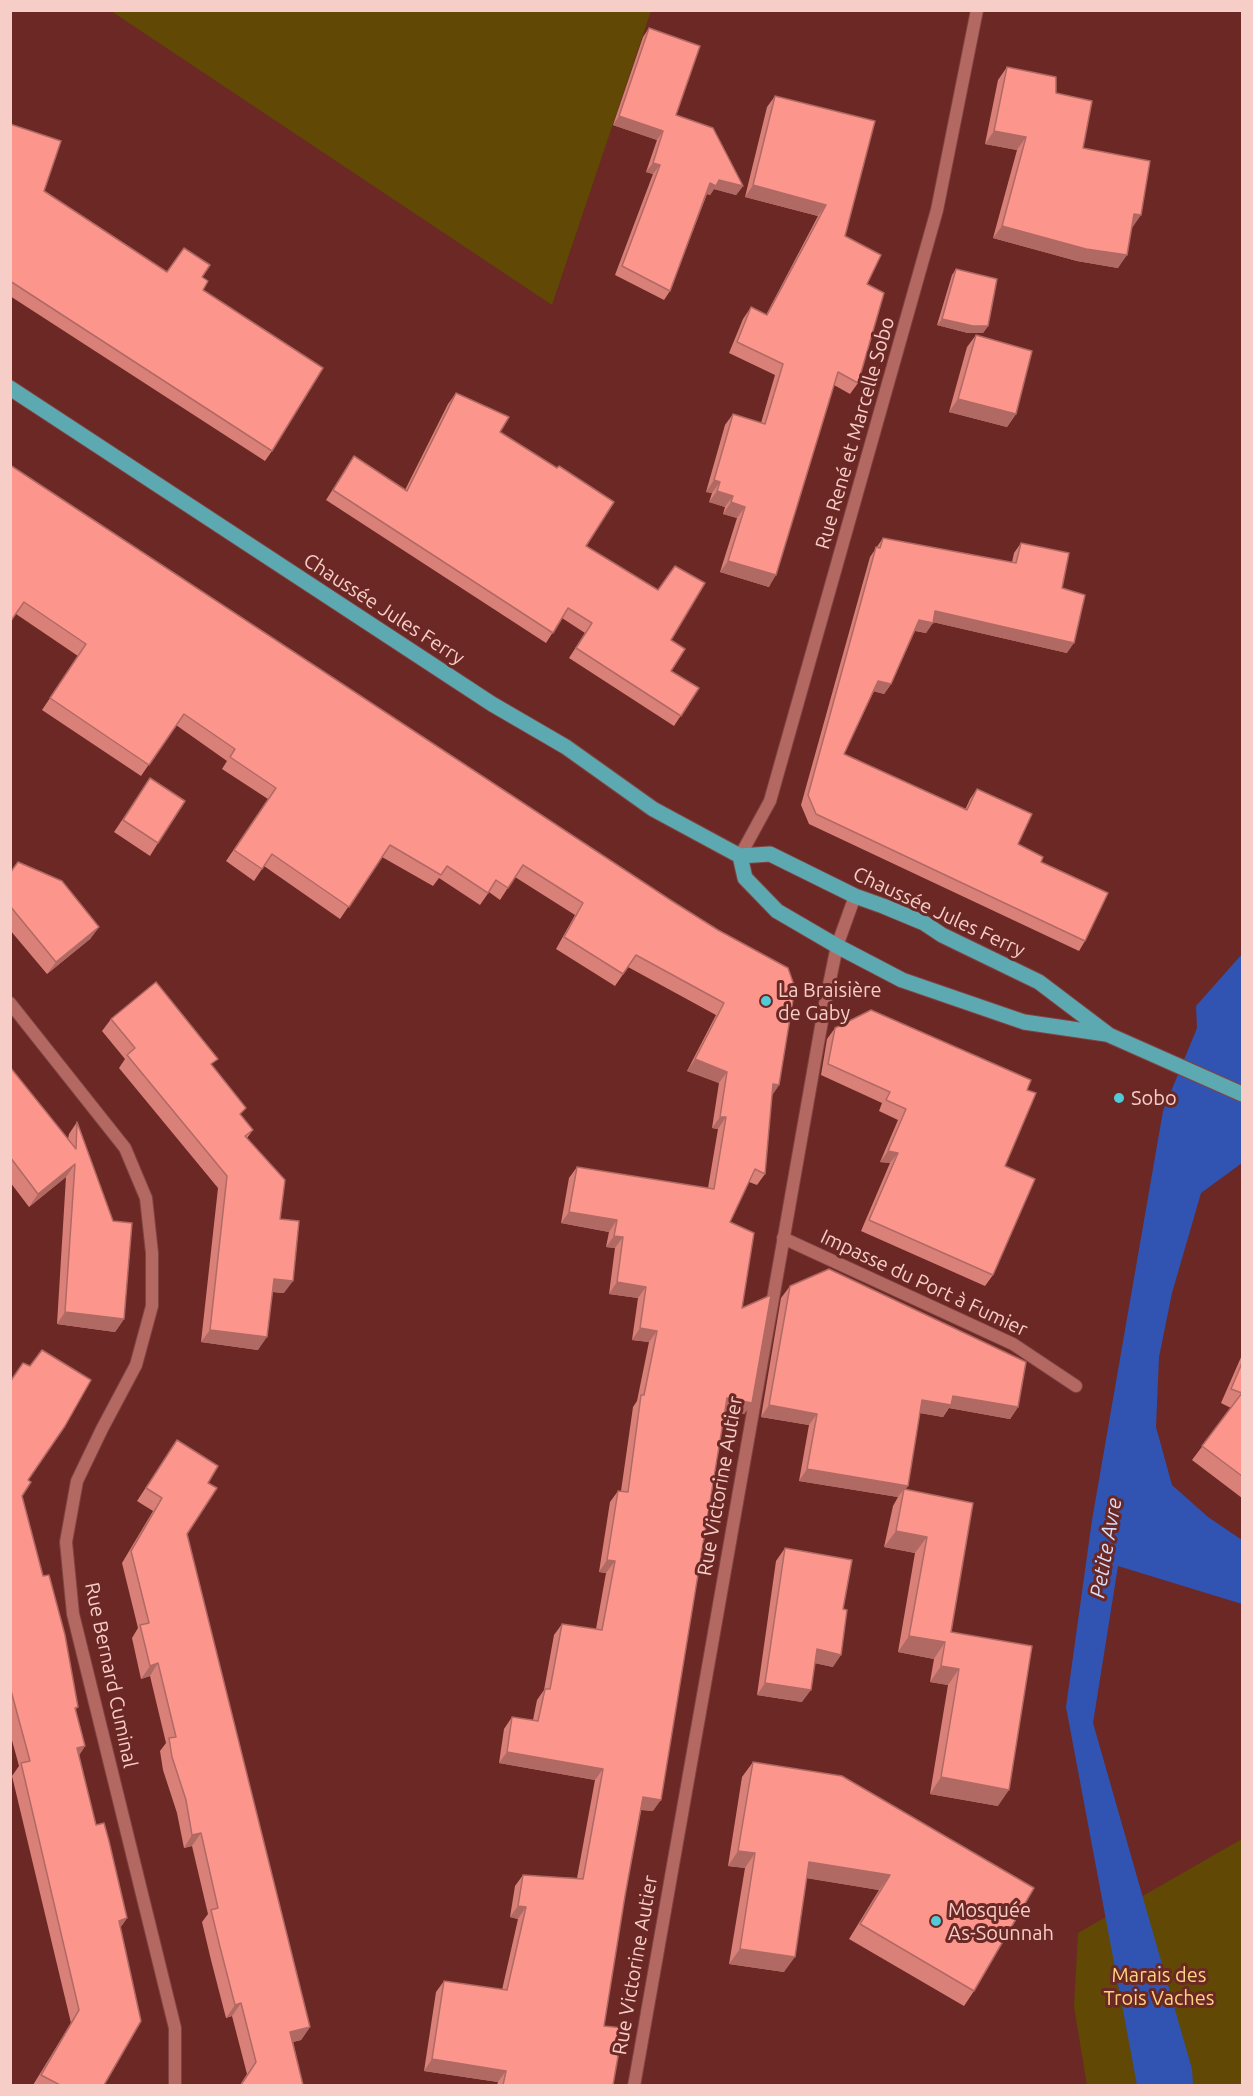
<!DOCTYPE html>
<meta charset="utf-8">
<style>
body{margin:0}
#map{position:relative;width:1253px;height:2096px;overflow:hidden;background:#6b2824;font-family:Ubuntu,sans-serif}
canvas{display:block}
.frame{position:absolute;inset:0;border:12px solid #f7cdc8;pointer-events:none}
</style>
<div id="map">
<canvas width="1253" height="2096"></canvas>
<div class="frame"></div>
</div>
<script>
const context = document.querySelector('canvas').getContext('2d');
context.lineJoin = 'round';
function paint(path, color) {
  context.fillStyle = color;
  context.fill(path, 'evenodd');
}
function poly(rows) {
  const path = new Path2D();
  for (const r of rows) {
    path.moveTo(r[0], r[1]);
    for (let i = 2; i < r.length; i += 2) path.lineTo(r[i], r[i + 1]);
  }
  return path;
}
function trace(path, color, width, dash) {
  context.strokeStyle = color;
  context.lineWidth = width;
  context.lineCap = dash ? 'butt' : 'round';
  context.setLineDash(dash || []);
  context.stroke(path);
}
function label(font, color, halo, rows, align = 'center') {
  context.font = font + ' Ubuntu,sans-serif';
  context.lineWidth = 6;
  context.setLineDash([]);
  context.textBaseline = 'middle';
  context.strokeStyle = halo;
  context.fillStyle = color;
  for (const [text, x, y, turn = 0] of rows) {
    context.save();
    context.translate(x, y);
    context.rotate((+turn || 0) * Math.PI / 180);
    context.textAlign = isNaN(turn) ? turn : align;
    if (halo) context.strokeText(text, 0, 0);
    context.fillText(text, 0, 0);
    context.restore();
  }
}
const green = poly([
 [111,11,651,11,552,305],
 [1242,1839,1242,2085,1087,2085,1074,2007,1078,1933]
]);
const water = poly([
 [1242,954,1242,1163,1201,1193,1172,1293,1159,1357,1156,1427,1172,1485,1208,1517,1242,1540,1242,1604,1118,1566,1093,1723,1192,2069,1193,2085,1137,2085,1066,1707,1092,1520,1163,1111,1197,1028,1196,1006]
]);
const minor = poly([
 [740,856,770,801,937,210,977,10],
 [10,1003,125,1148,146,1198,152,1253,152,1306,136,1365,102,1429,77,1481,66,1542,73,1614,175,2028,175,2086],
 [783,1238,1013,1344,1076,1386],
 [634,2086,825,1004,837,946,855,896]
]);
const primary = poly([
 [10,388,492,704,566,747,653,809,740,856,770,854,855,896,883,906,924,923,942,935,1039,982,1109,1035,1242,1094],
 [740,856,745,878,777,911,837,946,902,980,1024,1022,1106,1034]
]);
const wall = poly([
 [649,28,676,115,743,186,736,195,714,189,710,195,707,194,670,291,664,300,615,275,653,174,646,172,657,140,613,125,643,37],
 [1007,67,1056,93,1083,148,1141,215,1131,227,1118,268,1077,261,993,238,1017,150,985,144,998,80],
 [775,96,845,236,867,284,858,383,850,394,834,385,769,587,720,572,737,518,723,514,725,507,709,502,712,493,706,492,725,425,733,414,761,423,775,375,729,353,743,319,751,307,766,315,818,216,745,197,767,107],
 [10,124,44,191,167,272,202,277,203,290,272,451,265,461,10,296],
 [956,269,988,326,983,333,968,333,937,325,952,275],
 [976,335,1016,414,1007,427,949,412,967,347],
 [456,393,500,432,586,546,671,640,671,671,699,688,674,726,569,658,585,633,562,618,546,643,326,500,354,456,405,490,448,404],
 [10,465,672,901,779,1085,772,1095,765,1174,757,1185,749,1182,730,1222,742,1308,752,1403,744,1414,725,1411,653,1811,641,1810,625,1896,604,2026,613,2085,497,2085,498,2082,424,2071,436,1992,444,1981,502,1990,518,1919,510,1917,515,1886,523,1875,577,1878,595,1780,499,1763,504,1729,512,1717,533,1720,537,1700,544,1690,554,1635,562,1624,596,1629,606,1573,599,1572,610,1502,618,1491,621,1491,633,1407,637,1401,649,1342,632,1340,638,1298,609,1294,615,1248,606,1247,609,1232,561,1223,569,1178,577,1167,708,1188,718,1129,712,1128,719,1083,687,1071,716,1015,628,967,615,986,556,949,575,915,515,877,500,900,489,892,480,905,439,878,433,886,382,857,340,919,264,866,254,881,226,861,268,799,222,769,227,761,176,725,141,776,42,710,78,656,16,614],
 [883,538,1012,562,1014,553,1021,543,1062,588,1067,653,933,622,926,633,915,631,891,684,884,694,874,691,844,754,965,810,970,799,977,789,1018,844,1041,862,1085,941,1079,951,809,824,801,805,870,557],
 [150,778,158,843,150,856,114,832],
 [10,873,99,927,90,939,47,974,10,930],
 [111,1019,213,1066,241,1116,253,1130,247,1138,280,1219,284,1293,272,1292,258,1350,201,1342,218,1188,119,1068,125,1059,102,1031],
 [835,1028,1027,1090,1005,1166,993,1275,985,1286,861,1231,890,1163,880,1162,898,1120,879,1111,882,1103,821,1075,827,1039],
 [10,1067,68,1139,69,1134,77,1122,124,1319,115,1332,57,1324,66,1177,29,1207,10,1182],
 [790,1286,1018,1407,1010,1419,949,1408,943,1417,920,1413,906,1490,973,1503,951,1632,998,1806,930,1794,948,1685,930,1682,934,1659,898,1652,915,1553,884,1547,893,1506,898,1497,799,1481,809,1425,761,1417,781,1298],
 [1242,1355,1242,1498,1192,1460,1231,1408,1221,1403],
 [23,1363,28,1480,22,1496,78,1707,75,1710,85,1746,79,1755,96,1825,127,1918,120,1928,104,2085,33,2085,71,2023,12,1776,19,1766,10,1733,10,1381],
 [177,1440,208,1483,187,1534,310,2027,301,2040,293,2042,303,2085,240,2085,247,2074,232,2016,226,2018,211,1960,202,1922,208,1914,192,1846,184,1848,177,1813,163,1770,160,1751,166,1743,150,1676,141,1679,132,1638,138,1628,122,1563,153,1511,137,1501],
 [785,1548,843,1609,833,1667,815,1663,802,1702,757,1695,776,1561],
 [753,1762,842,1776,974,1991,964,2006,849,1939,879,1890,807,1878,784,1972,729,1964,745,1868,728,1866,742,1777]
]);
const shadedWall = poly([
 [619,116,663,131,657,140,613,125],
 [994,131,1026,137,1017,150,985,144],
 [653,163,660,165,653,174,646,172],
 [719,180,743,186,736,195,714,189,710,195,704,193,710,183],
 [753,185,826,205,818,216,745,197],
 [1134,214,1141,215,1132,228,1125,226],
 [1002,226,1127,255,1118,268,1077,261,993,238],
 [942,319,988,326,983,333,968,333,937,325],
 [958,399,1016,414,1007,427,949,412],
 [714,480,720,482,712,493,706,492],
 [717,491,733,496,725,507,709,502],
 [731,502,745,507,737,518,723,514],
 [728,561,776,575,769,587,720,572],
 [935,611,1074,643,1067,653,928,621],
 [919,620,933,623,926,633,912,630],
 [878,681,891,684,884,694,872,691],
 [99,927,90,939,47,974,56,962],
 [695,1059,727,1072,719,1083,687,1071],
 [773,1084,779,1085,771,1097],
 [720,1117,726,1117,718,1129,712,1128],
 [888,1151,898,1153,890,1163,880,1162],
 [75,1164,66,1177,29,1207,38,1194],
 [569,1212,617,1220,609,1232,561,1223],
 [614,1236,623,1237,615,1248,606,1247],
 [274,1279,293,1281,284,1293,265,1291],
 [617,1282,646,1287,638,1298,609,1294],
 [65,1312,124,1319,115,1332,57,1324],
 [640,1328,657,1331,649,1342,632,1340],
 [210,1330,267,1337,258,1350,201,1342],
 [953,1396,1018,1407,1010,1419,949,1408,943,1417,914,1412,922,1400],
 [727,1398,752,1403,744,1414,719,1410],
 [769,1405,817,1414,809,1425,761,1417],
 [807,1469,908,1486,903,1493,904,1489,898,1497,799,1481],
 [896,1531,927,1537,915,1553,884,1547],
 [607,1560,615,1561,606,1573,599,1572],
 [909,1636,945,1642,934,1659,898,1652],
 [817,1649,841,1655,833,1667,809,1662],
 [158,1663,150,1676,141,1679,150,1666],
 [941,1666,959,1669,948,1685,930,1682],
 [765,1683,811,1690,802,1702,757,1695],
 [85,1746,77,1759,77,1748],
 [507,1752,603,1769,595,1780,499,1763],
 [941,1777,1009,1790,998,1806,930,1794],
 [643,1797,661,1800,653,1811,635,1809],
 [201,1833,192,1846,184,1848,192,1835],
 [738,1851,755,1853,745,1868,728,1866],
 [809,1862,890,1875,879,1890,799,1877],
 [518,1906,526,1907,518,1919,510,1917],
 [127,1918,118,1931,119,1921],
 [740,1949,795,1957,784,1972,729,1964],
 [241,2003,232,2016,226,2018,235,2005],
 [310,2027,301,2040,281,2045,290,2032],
 [432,2059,506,2071,498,2082,424,2071]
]);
const building = poly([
 [649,28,700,46,676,115,713,128,743,186,719,180,716,186,710,183,670,291,622,266,660,165,653,163,663,131,619,116,649,28],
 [1007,67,1056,77,1056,93,1092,101,1083,148,1150,161,1141,215,1134,214,1127,255,1086,249,1002,226,1026,137,994,131,1007,67],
 [775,96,875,121,845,236,881,255,867,284,884,293,858,383,838,372,776,575,728,561,745,507,731,502,733,496,717,491,720,482,714,480,733,414,765,424,783,364,737,342,751,307,767,315,826,205,753,185,775,96],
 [10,124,61,141,44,191,167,272,184,248,210,265,202,277,208,281,203,290,323,368,272,451,10,281,10,124],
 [956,269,997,279,988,326,973,326,942,319,956,269],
 [976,335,1032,351,1016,414,958,399,976,335],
 [456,393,509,417,500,432,557,468,559,466,614,502,586,546,658,590,675,566,705,583,671,640,685,649,671,671,699,688,681,716,576,648,592,623,568,608,553,633,333,490,354,456,407,491,456,393],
 [10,465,672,901,718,930,788,968,795,988,779,1085,773,1084,765,1174,755,1169,730,1222,754,1233,742,1308,771,1295,752,1403,727,1398,661,1800,643,1797,625,1896,604,2026,623,2028,613,2085,503,2085,506,2071,432,2059,444,1981,507,1990,526,1907,518,1906,523,1875,583,1879,603,1769,507,1752,512,1717,538,1721,545,1689,550,1689,562,1624,602,1630,615,1561,607,1560,618,1491,628,1492,641,1395,644,1395,657,1331,640,1328,646,1287,617,1282,623,1237,614,1236,617,1220,569,1212,577,1167,714,1189,726,1117,720,1117,727,1072,695,1059,724,1003,636,955,623,974,564,937,583,903,523,865,508,888,496,880,488,893,447,866,441,875,390,845,349,907,272,854,262,869,234,850,276,788,230,757,235,749,184,714,149,765,50,698,86,644,24,602,10,622,10,465],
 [883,538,1016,563,1021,543,1069,553,1062,588,1085,595,1074,643,935,611,933,623,919,620,891,684,878,681,844,754,967,810,977,789,1032,814,1018,844,1043,857,1041,862,1108,893,1085,941,816,814,808,795,876,547,880,548,883,538],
 [150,778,185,801,158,843,123,820,150,778],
 [18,862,62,881,99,927,56,962,10,906,10,873,18,862],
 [156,982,218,1059,211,1064,246,1108,240,1114,253,1130,245,1136,285,1180,280,1219,299,1221,293,1281,274,1279,267,1337,210,1330,227,1176,127,1055,135,1048,111,1019,156,982],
 [871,1010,1031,1080,1027,1090,1036,1093,1005,1166,1035,1179,993,1275,869,1220,898,1153,888,1151,906,1109,886,1100,890,1092,828,1064,835,1028,871,1010],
 [10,1067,76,1149,77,1122,113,1221,132,1223,124,1319,65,1312,75,1164,38,1194,10,1157,10,1067],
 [829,1269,1026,1362,1018,1407,953,1396,951,1405,922,1400,908,1486,807,1469,817,1414,769,1405,790,1286,829,1269],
 [42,1350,91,1380,65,1426,28,1480,31,1482,22,1496,43,1576,49,1575,65,1635,78,1707,75,1708,85,1746,77,1748,96,1825,104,1823,109,1841,127,1918,119,1921,141,2021,104,2085,60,2085,41,2075,79,2010,21,1763,30,1761,10,1687,10,1382,23,1363,30,1366,42,1350],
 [1242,1363,1242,1476,1202,1446,1242,1393,1231,1389,1242,1363],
 [177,1440,218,1466,208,1483,217,1488,187,1534,310,2027,290,2032,303,2085,241,2085,256,2062,241,2003,235,2005,220,1947,211,1910,218,1908,201,1833,192,1835,186,1800,172,1757,169,1738,176,1737,158,1663,150,1666,140,1625,149,1623,131,1551,162,1498,146,1488,177,1440],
 [904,1489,973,1503,951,1632,1032,1646,1009,1790,941,1777,959,1669,941,1666,945,1642,909,1636,927,1537,896,1531,904,1489],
 [785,1548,852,1560,843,1609,847,1610,841,1655,817,1649,811,1690,765,1683,785,1548],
 [753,1762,842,1776,1034,1888,974,1991,860,1924,890,1875,809,1862,795,1957,740,1949,755,1853,738,1851,753,1762]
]);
const markers = [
 [766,1001,6,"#52cbd9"],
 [1119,1098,6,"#52cbd9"],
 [936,1921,6,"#52cbd9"]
];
const streetNames = [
 ["Rue René et Marcelle Sobo",855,433,-74],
 ["Chaussée Jules Ferry",384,609,33],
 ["Chaussée Jules Ferry",939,912,25],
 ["Impasse du Port à Fumier",924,1283,25],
 ["Rue Victorine Autier",720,1486,-80],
 ["Rue Bernard Cuminal",111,1675,78],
 ["Rue Victorine Autier",635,1965,-80]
];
const poiNames = [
 ["La Braisière",778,990],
 ["de Gaby",778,1013],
 ["Sobo",1131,1098],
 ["Mosquée",948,1910],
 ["As-Sounnah",948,1933]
];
const parkNames = [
 ["Marais des",1159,1975],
 ["Trois Vaches",1159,1998]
];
const waterNames = [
 ["Petite Avre",1106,1548,-80]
];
paint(green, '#614805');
paint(water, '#3154b2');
trace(minor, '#804444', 14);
trace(primary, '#804444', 17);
trace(minor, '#b46862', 12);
trace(primary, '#5da9b1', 15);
paint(wall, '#d98179');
paint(shadedWall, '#b06963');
paint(building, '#fc968d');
trace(building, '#b06963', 1.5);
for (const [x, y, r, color] of markers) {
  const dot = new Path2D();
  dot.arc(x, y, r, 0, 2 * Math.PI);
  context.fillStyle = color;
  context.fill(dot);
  trace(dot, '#6b2824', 2);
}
label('20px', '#f7cdc8', '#6b2824', streetNames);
label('20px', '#f7cdc8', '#6b2824', poiNames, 'left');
label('20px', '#fbd481', '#6b2824', parkNames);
label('italic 21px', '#d3def8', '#6b2824', waterNames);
</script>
